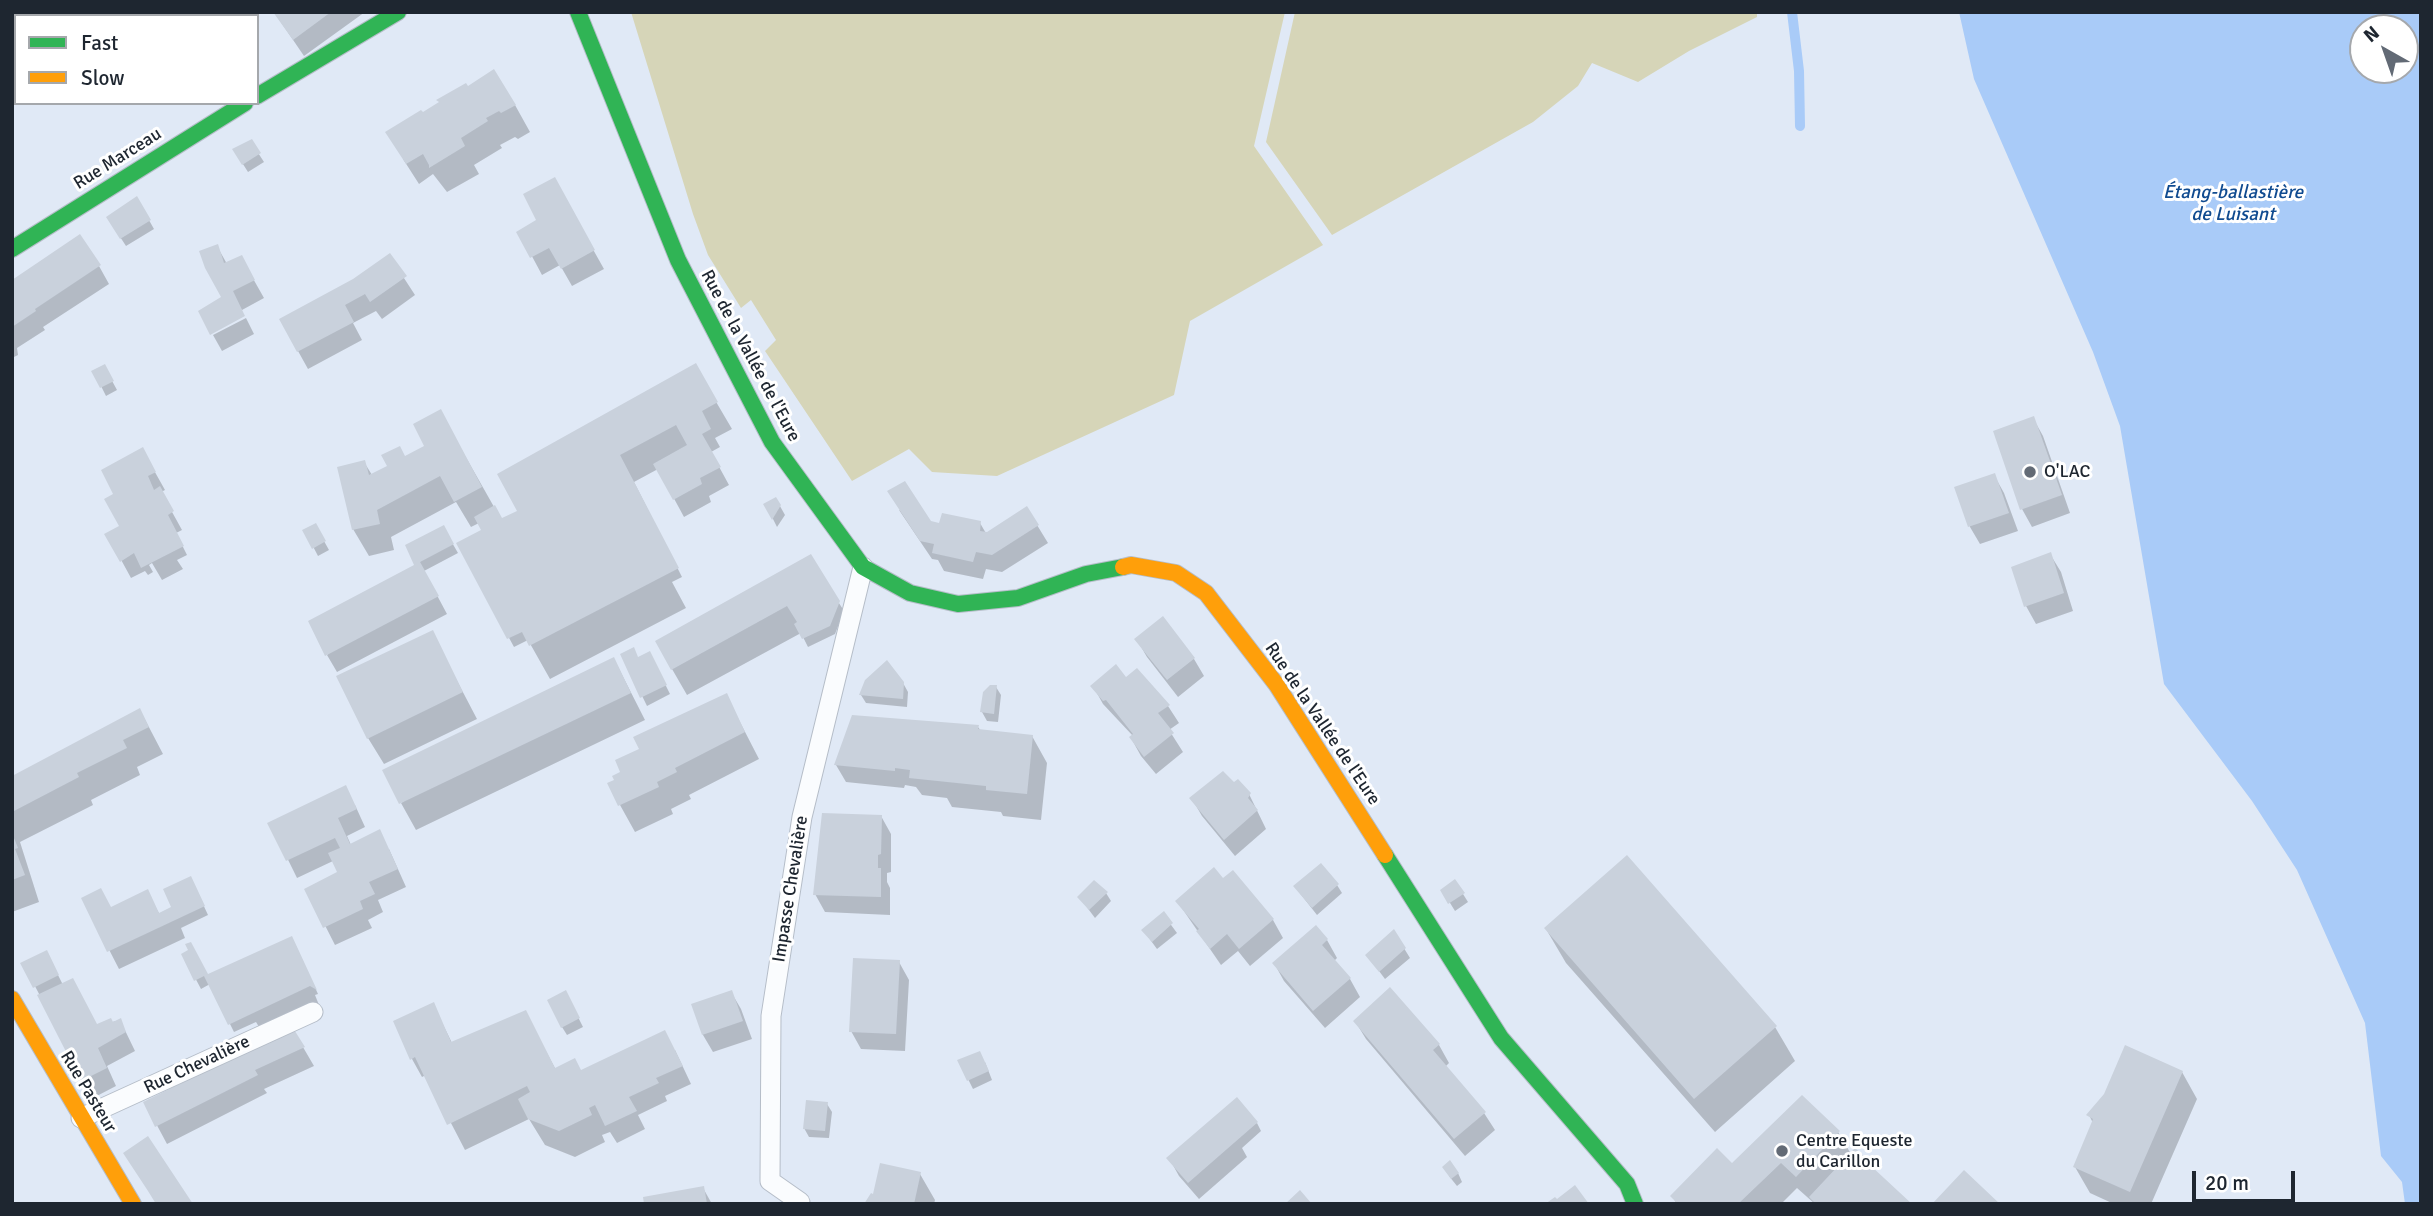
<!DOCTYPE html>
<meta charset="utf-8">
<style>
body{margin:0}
#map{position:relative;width:2433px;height:1216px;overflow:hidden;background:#e0e9f6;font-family:Signika,sans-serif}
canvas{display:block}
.frame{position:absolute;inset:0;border:14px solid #1e2630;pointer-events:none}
.legend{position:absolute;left:14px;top:14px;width:245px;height:91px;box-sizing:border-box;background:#fff;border:2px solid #a5a8ac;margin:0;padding:9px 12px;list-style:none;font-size:21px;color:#1e2630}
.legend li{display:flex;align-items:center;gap:14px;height:35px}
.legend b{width:35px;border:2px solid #a5a8ac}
.north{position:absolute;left:2349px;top:14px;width:70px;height:70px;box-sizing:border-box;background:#fff;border:2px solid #a5a8ac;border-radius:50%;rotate:320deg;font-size:19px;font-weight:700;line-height:28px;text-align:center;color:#1e2630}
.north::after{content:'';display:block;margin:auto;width:24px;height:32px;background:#626a75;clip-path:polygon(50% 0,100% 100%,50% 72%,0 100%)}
.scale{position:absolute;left:2192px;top:1171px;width:103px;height:32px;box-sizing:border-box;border:4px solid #1e2630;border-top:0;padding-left:9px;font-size:21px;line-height:24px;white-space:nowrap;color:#1e2630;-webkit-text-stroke:5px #fff;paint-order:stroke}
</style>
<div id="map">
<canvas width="2433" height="1216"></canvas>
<div class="frame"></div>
<ul class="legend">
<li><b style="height:9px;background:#30b455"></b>Fast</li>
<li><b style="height:9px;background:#ff9f0a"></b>Slow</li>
</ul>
<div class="north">N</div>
<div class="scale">20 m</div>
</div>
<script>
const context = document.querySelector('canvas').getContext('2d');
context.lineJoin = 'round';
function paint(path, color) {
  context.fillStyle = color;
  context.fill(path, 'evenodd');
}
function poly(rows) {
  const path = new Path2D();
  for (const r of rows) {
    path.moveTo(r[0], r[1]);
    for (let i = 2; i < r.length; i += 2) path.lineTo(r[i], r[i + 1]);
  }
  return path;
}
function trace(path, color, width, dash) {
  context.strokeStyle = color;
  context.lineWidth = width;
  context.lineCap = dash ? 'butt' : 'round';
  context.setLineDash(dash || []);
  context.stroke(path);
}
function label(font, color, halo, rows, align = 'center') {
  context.font = font + ' Signika,sans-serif';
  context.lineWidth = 6;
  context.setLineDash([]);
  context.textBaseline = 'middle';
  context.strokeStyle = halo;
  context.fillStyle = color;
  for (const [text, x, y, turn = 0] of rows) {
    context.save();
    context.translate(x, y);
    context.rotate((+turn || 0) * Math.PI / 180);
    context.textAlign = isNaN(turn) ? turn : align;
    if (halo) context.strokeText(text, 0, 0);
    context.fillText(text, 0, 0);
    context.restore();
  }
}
const green = poly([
 [631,12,1285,12,1254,146,1323,245,1190,321,1174,395,997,476,932,472,909,449,852,481,765,351,776,340,751,300,741,308,708,255,693,214],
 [1295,12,1757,12,1757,17,1689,51,1638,82,1592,63,1578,86,1533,122,1332,235,1266,142]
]);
const water = poly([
 [1959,12,2421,13,2421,1204,2405,1204,2402,1182,2381,1156,2365,1023,2297,870,2252,801,2164,684,2120,426,2093,352,1974,79],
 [2363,28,2405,28,2405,70,2363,70]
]);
const shadow = poly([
 [274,12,365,12,304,56],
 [440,103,515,105,530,132,518,139,515,137,500,145,502,148,474,165,479,174,447,192,433,174,419,184,403,159,423,114],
 [251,142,264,162,248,172,234,150],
 [554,180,604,269,572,286,560,265,542,275,519,232,539,221],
 [137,199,154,229,126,246,113,226],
 [217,246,227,264,251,275,264,298,242,310,223,298],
 [389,255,415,295,382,319,376,311,353,323,362,340,308,369,298,351,354,280],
 [99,266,109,284,43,327,45,330,17,348,18,355,12,358,12,282],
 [246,318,254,334,222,351,213,335],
 [104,366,117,390,106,396,94,372],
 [695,366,732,429,715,438,720,447,711,452,729,485,709,496,711,502,684,517,658,469,634,482,682,577,672,582,686,608,550,679,528,640,514,647,458,544,483,531,479,523,471,527,456,502,391,537,394,550,369,556,353,529,364,462,372,475,405,458,455,438,502,521,519,511],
 [2033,418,2043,436,2070,513,2032,527,2022,509],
 [142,449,165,490,161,492,182,530,176,533,187,555,177,560,183,569,162,580,152,563,149,565,153,572,148,575,145,571,131,578,107,534,121,527,115,495],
 [1994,475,2004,493,2018,531,1980,544,1970,527,1957,489],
 [776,499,785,515,777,527,766,505],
 [899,510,940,525,980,523,987,535,1037,525,1048,543,1002,572,986,569,983,579,944,571,938,560,932,559],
 [315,525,329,550,318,556,305,531],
 [443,527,458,553,424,571,447,614,337,672,327,655,417,566],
 [2050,554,2061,572,2073,611,2036,624,2026,606],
 [810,557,844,611,835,634,808,647,801,633,687,695,672,669],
 [432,633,477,719,384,764,368,738],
 [1137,640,1194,659,1204,676,1178,697,1147,657],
 [622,655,654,662,670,694,647,706],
 [614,659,645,720,416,830,401,803],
 [1125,678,1168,706,1179,723,1169,730,1183,752,1156,774,1141,756,1131,738,1133,736,1103,704,1093,686],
 [903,683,908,692,907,707,866,703,861,695],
 [996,687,1001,695,998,722,987,721,982,712],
 [726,695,759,759,689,795,691,799,671,809,673,814,635,832,620,805,623,772],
 [140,710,163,754,137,767,140,775,91,800,93,805,20,842,39,902,12,912,12,779],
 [978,727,981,731,1032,736,1047,763,1041,820,1003,816,1001,812,952,807,947,798,922,795,916,787,905,785,904,788,846,782,836,765],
 [1234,785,1249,794,1266,829,1235,856,1202,816,1192,799],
 [355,805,365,827,347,836,351,845,389,849,406,887,378,900,383,912,368,920,372,928,335,945,307,890,340,873,333,861,297,878,270,823],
 [881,816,891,834,891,872,887,873,887,882,890,888,890,915,825,912,815,894],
 [1232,873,1273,920,1283,938,1250,966,1238,951,1221,965,1177,901,1222,881],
 [1337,885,1342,893,1317,915,1295,887],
 [195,887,208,915,181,928,185,938,119,969,83,899,111,909,147,892,160,915,176,915],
 [1442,890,1463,894,1468,902,1455,911],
 [1106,893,1111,901,1095,918,1080,898],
 [1163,914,1177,933,1157,949,1143,930],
 [1546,929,1775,1027,1795,1061,1715,1132,1566,963],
 [1394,932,1410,958,1385,979,1367,955],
 [1327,940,1337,958,1334,961,1350,979,1360,997,1325,1028,1284,981,1274,963],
 [296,946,318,994,315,995,319,1005,262,1032,256,1022,234,1032,210,984,201,989,183,955,208,976],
 [51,961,63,985,97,1026,120,1020,135,1051,107,1066,116,1086,93,1098,23,963],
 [899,962,909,980,905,1051,861,1049,851,1031],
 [1390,989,1439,1045,1449,1063,1445,1067,1484,1113,1495,1130,1465,1156,1366,1039,1355,1021],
 [731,992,741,1009,752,1039,713,1052,703,1035,693,1005],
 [570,1001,583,1027,567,1035,562,1027],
 [433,1004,452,1043,525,1012,556,1070,581,1072,675,1050,691,1084,665,1096,667,1101,638,1115,645,1129,617,1143,610,1132,602,1135,605,1142,575,1157,545,1145,529,1119,465,1150,426,1075,422,1077,412,1059,395,1022],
 [293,1030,314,1066,264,1089,267,1093,167,1144,145,1103],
 [959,1061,985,1062,992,1080,973,1089],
 [2182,1072,2197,1099,2151,1204,2114,1204,2090,1193,2075,1167,2093,1123,2089,1115,2105,1094],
 [827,1104,832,1112,829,1138,809,1137,804,1128],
 [1257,1123,1261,1131,1242,1148,1247,1157,1199,1199,1179,1176,1169,1158],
 [1838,1132,1851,1154,1910,1204,1815,1204,1797,1188,1781,1204,1677,1204,1672,1196,1730,1164],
 [1458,1173,1462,1182,1457,1186,1449,1176],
 [920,1174,935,1200,934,1204,866,1204],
 [703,1188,712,1204,646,1204]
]);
const stream = poly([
 [1792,12,1799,71,1800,126]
]);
const building = poly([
 [273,12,331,12,293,40],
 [494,69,516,105,501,113,499,111,486,118,488,121,461,138,465,146,429,168,429,165,423,154,406,164,385,132,421,110,423,112,439,102,436,100,466,83,468,86],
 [252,139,261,153,242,165,232,149],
 [555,177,595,250,561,269,549,248,530,258,516,232,536,220,523,194],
 [137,196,151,220,120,239,106,217],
 [80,234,101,265,35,309,36,311,12,327,12,280],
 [218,244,224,263,242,255,255,280,233,291,245,316,210,335,198,311,221,297,205,268,199,251],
 [390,253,407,276,370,302,365,294,345,305,354,322,297,352,279,319,353,279],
 [696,363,718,402,702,411,711,429,702,434,721,467,700,478,702,484,673,500,653,464,687,445,676,425,620,455,679,568,529,646,522,632,507,639,456,543,481,530,474,517,495,505,502,518,517,511,497,474],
 [105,364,114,381,100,388,91,371],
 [441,409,482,487,454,502,440,476,377,510,380,524,352,530,337,467,365,460,369,475,387,466,381,455,400,446,405,456,424,446,413,424],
 [2034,416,2062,495,2020,510,1993,431],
 [143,447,156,472,148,476,154,490,160,486,174,511,168,515,184,546,141,568,134,553,120,562,104,534,119,526,104,499,113,494,101,470],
 [1995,473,2009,513,1968,527,1954,487],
 [905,481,931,521,939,523,942,513,981,521,980,531,987,532,1027,506,1039,525,992,555,976,552,973,562,932,553,934,544,920,541,887,491],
 [776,497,781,505,772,520,763,504],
 [316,523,326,541,312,549,302,530],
 [444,525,454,544,420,562,439,596,325,656,308,621,414,565,405,545],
 [2051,552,2064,593,2024,607,2011,567],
 [811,554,840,601,830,626,802,639,794,624,797,622,787,606,671,670,655,641],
 [1163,616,1195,658,1167,680,1134,639],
 [433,630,463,692,367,739,336,676],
 [634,647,638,657,650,651,667,685,640,698,620,654],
 [614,657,631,693,399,804,382,770],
 [887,660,904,682,903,699,859,695,865,680],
 [1116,664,1126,677,1137,668,1170,705,1158,713,1174,733,1144,757,1129,737,1133,734,1106,700,1103,701,1090,686],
 [990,685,997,685,994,714,980,712,983,692],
 [727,693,745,732,675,768,677,772,657,782,659,787,618,806,607,783,614,780,612,776,620,772,615,760,639,749,633,737],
 [140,708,149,727,123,740,127,748,77,773,79,777,12,812,12,776],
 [852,715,979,725,978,729,1033,735,1027,794,986,790,986,786,909,778,910,770,895,768,895,771,834,765],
 [1223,771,1234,782,1238,779,1251,793,1248,798,1258,810,1224,840,1189,798],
 [346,785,357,809,338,818,350,844,380,829,398,869,369,882,375,894,360,901,363,909,323,928,304,889,337,872,328,853,340,848,335,838,286,861,267,823],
 [822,813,882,815,881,854,878,855,878,868,881,868,881,897,813,895],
 [12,833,18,848,15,849,25,875,12,880],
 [1627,855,1777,1026,1694,1099,1544,928],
 [1321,863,1339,884,1312,908,1293,886],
 [1214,867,1223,878,1233,870,1274,919,1239,949,1227,934,1210,949,1196,931,1199,929,1175,901],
 [191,876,205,906,107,952,81,898,101,888,111,907,148,889,159,913,171,907,163,889],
 [1455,879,1465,893,1448,904,1440,890],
 [1094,880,1108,892,1089,910,1077,897],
 [1164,911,1173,923,1152,942,1141,930],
 [1316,925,1328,939,1322,945,1351,978,1313,1011,1272,963],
 [1394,929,1406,948,1379,972,1365,955],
 [292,936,317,990,310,986,228,1025,204,976,194,981,181,954,188,950,185,944,191,942,208,974],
 [47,950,59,975,33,988,20,963],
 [853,958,900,960,896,1034,849,1032],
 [73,978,97,1024,111,1018,113,1022,121,1018,126,1032,98,1048,107,1068,81,1081,37,995],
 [1390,987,1440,1044,1433,1050,1486,1112,1454,1139,1353,1021],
 [566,990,580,1018,561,1028,547,1000],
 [732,990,743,1021,702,1035,691,1004],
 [434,1002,451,1042,526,1010,555,1068,575,1058,581,1070,665,1030,683,1066,656,1078,659,1083,629,1097,637,1111,605,1126,595,1105,589,1108,592,1115,559,1131,528,1119,518,1099,530,1092,527,1086,447,1125,415,1057,410,1060,393,1021],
 [293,1028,305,1047,255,1070,258,1075,155,1127,143,1102],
 [2125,1045,2183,1071,2130,1192,2073,1167,2093,1119,2086,1115,2104,1094],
 [980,1051,989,1071,967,1081,957,1060],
 [1802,1095,1840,1131,1796,1177,1781,1163,1738,1204,1678,1204,1670,1196,1717,1148,1732,1163],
 [1237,1097,1258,1122,1188,1183,1166,1158],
 [806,1100,828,1102,825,1131,803,1129],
 [148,1136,193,1204,156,1204,148,1191,123,1153],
 [1855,1148,1870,1162,1870,1165,1912,1204,1816,1204,1809,1197],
 [1450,1160,1459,1173,1451,1179,1442,1167],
 [880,1163,921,1172,914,1204,864,1204,871,1193,873,1194],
 [1964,1170,2000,1204,1932,1204],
 [1575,1185,1589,1204,1545,1204,1555,1197,1557,1199],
 [704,1186,707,1204,644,1204,643,1197],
 [1300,1190,1312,1204,1285,1204]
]);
const lane = poly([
 [81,1118,313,1012],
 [800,1202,770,1181,771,1016,802,817,863,567]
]);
const fast = poly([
 [578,12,678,260,772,442,863,567,910,593,958,604,1018,598,1086,574,1123,567],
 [257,96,398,12],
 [12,249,245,103],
 [1385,855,1501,1038,1627,1184,1635,1204]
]);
const slow = poly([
 [1123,567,1131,565,1176,573,1206,593,1276,684,1385,855],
 [12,999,133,1204]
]);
const markers = [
 [2030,472,7,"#626a75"],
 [1782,1151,7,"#626a75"]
];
const streetNames = [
 ["Rue Marceau",118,159,-32],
 ["Rue de la Vallée de l'Eure",750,356,62],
 ["Rue de la Vallée de l'Eure",1322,724,56],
 ["Impasse Chevalière",791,889,-81],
 ["Rue Chevalière",197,1065,-25],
 ["Rue Pasteur",88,1092,59]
];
const poiNames = [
 ["O'LAC",2044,472],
 ["Centre Equeste",1796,1141],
 ["du Carillon",1796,1162]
];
const waterNames = [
 ["Étang-ballastière",2233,193],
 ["de Luisant",2233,215]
];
paint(green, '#d6d5b8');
paint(water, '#a9cbf8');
paint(shadow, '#0003');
trace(stream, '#a9cbf8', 10);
paint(building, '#c9d1dc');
trace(lane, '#b5bdc8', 21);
trace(fast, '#b5bdc8', 18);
trace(slow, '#b5bdc8', 18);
trace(lane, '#fafcfe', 19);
trace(fast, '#30b455', 16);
trace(slow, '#ff9f0a', 16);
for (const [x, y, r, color] of markers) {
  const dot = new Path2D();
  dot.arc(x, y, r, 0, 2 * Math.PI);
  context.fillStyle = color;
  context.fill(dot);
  trace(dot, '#fff', 2.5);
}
label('18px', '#1e2630', '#fff', streetNames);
label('18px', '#1e2630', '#fff', poiNames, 'left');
label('italic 19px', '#104b90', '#fff', waterNames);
</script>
